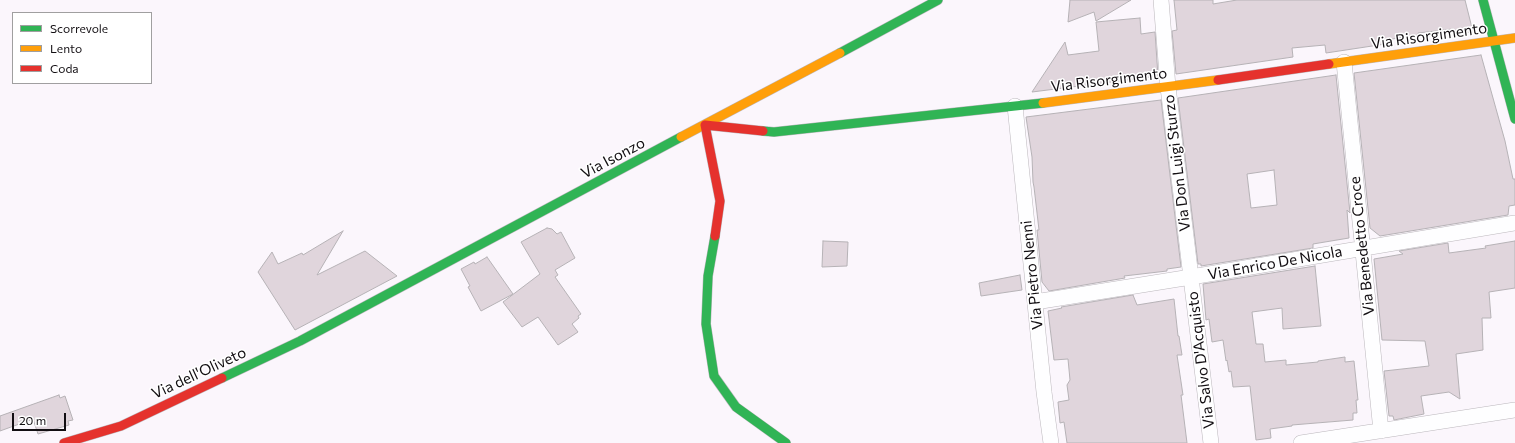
<!DOCTYPE html>
<style>
body{margin:0}
#map{position:relative;width:1515px;height:443px;overflow:hidden;background:#fbf6fc;font-family:Commissioner,sans-serif}
canvas{display:block}
.legend{position:absolute;left:12px;top:12px;width:140px;height:72px;box-sizing:border-box;background:#fff;border:1px solid #a09fa0;margin:0;padding:5px 7px;list-style:none;font-size:12px;color:#120e12}
.legend li{display:flex;align-items:center;gap:8px;height:20px}
.legend b{width:20px;border:1px solid #a09fa0}
.scale{position:absolute;left:12px;top:413px;width:54px;height:18px;box-sizing:border-box;border:2px solid #120e12;border-top:0;padding-left:5px;font-size:12px;line-height:14px;white-space:nowrap;color:#120e12;-webkit-text-stroke:3px #fff;paint-order:stroke}
</style>
<div id="map">
<canvas width="1515" height="443"></canvas>
<ul class="legend">
<li><b style="height:5px;background:#30b455"></b>Scorrevole</li>
<li><b style="height:5px;background:#ff9f0a"></b>Lento</li>
<li><b style="height:5px;background:#e5322d"></b>Coda</li>
</ul>
<div class="scale">20 m</div>
</div>
<script>
const context = document.querySelector('canvas').getContext('2d');
context.lineJoin = 'round';
function paint(path, color) {
  context.fillStyle = color;
  context.fill(path, 'evenodd');
}
function poly(rows) {
  const path = new Path2D();
  for (const r of rows) {
    path.moveTo(r[0], r[1]);
    for (let i = 2; i < r.length; i += 2) path.lineTo(r[i], r[i + 1]);
  }
  return path;
}
function trace(path, color, width, dash) {
  context.strokeStyle = color;
  context.lineWidth = width;
  context.lineCap = dash ? 'butt' : 'round';
  context.setLineDash(dash || []);
  context.stroke(path);
}
function label(font, color, halo, rows, align = 'center') {
  context.font = font + ' Commissioner,sans-serif';
  context.lineWidth = 3;
  context.setLineDash([]);
  context.textBaseline = 'middle';
  context.strokeStyle = halo;
  context.fillStyle = color;
  for (const [text, x, y, turn = 0] of rows) {
    context.save();
    context.translate(x, y);
    context.rotate((+turn || 0) * Math.PI / 180);
    context.textAlign = isNaN(turn) ? turn : align;
    if (halo) context.strokeText(text, 0, 0);
    context.fillText(text, 0, 0);
    context.restore();
  }
}
const building = poly([
 [1070,0,1131,0,1096,21,1094,12,1068,22,1070,0],
 [1174,0,1213,0,1213,4,1237,0,1465,0,1473,32,1454,34,1453,29,1418,33,1419,35,1392,39,1392,43,1326,53,1325,45,1292,48,1293,57,1176,74,1172,31,1177,30,1174,0],
 [1140,18,1141,34,1155,32,1158,76,1032,92,1065,42,1068,55,1099,51,1096,22,1140,18],
 [1481,55,1505,141,1513,179,1515,179,1515,205,1509,206,1508,215,1380,236,1370,228,1354,73,1481,55],
 [1336,75,1350,213,1347,210,1349,238,1313,244,1313,248,1201,266,1201,264,1198,264,1178,98,1336,75],
 [1274,170,1277,205,1251,208,1247,174,1274,170],
 [1161,100,1181,267,1167,269,1167,271,1124,276,1125,278,1049,291,1042,282,1037,230,1039,230,1034,187,1033,182,1032,157,1026,117,1161,100],
 [547,228,552,229,557,234,561,232,575,258,555,270,558,275,555,277,581,314,578,316,579,318,572,324,578,332,558,345,538,317,522,327,503,302,540,274,521,242,547,228],
 [343,231,317,275,365,251,397,276,295,330,258,272,272,252,278,264,302,253,303,255,343,231],
 [823,241,848,242,847,266,822,267,823,241],
 [1515,241,1515,288,1489,292,1491,318,1482,318,1483,350,1456,354,1460,399,1449,392,1421,396,1424,414,1394,420,1393,416,1389,416,1384,371,1429,366,1425,341,1382,340,1374,259,1403,254,1399,251,1448,243,1449,253,1486,248,1485,246,1515,241],
 [487,257,513,294,481,311,468,287,470,286,461,269,474,262,475,264,487,257],
 [1315,266,1321,326,1283,329,1282,308,1252,312,1256,344,1263,344,1265,362,1286,360,1286,365,1318,362,1318,361,1345,357,1345,362,1354,361,1358,400,1356,400,1357,413,1353,413,1353,420,1292,425,1292,426,1270,429,1271,438,1256,440,1250,386,1233,387,1231,371,1229,372,1227,360,1226,361,1223,340,1212,342,1209,319,1206,320,1203,284,1315,266],
 [1020,275,1022,290,981,296,979,283,1020,275],
 [1133,295,1137,305,1174,299,1178,336,1179,336,1182,355,1177,355,1183,395,1181,395,1187,443,1067,443,1064,422,1060,423,1058,402,1069,400,1067,385,1070,380,1068,359,1054,360,1048,311,1062,308,1061,307,1133,295],
 [59,395,60,398,65,396,73,420,68,421,69,425,38,434,33,419,0,431,0,416,59,395]
]);
const street = poly([
 [1161,0,1168,87,1211,443],
 [1344,62,1381,431],
 [1015,106,1044,392,1051,443],
 [1035,302,1191,277,1515,223],
 [1301,443,1515,410]
]);
const fast = poly([
 [1483,0,1515,119],
 [840,53,938,0],
 [763,131,774,132,1043,103],
 [715,236,708,276,706,324,714,376,736,407,786,443],
 [222,378,300,341,681,137]
]);
const slow = poly([
 [1329,64,1515,38],
 [1043,103,1218,80],
 [681,137,840,53]
]);
const jam = poly([
 [1218,80,1329,64],
 [715,236,720,201,705,125,763,131],
 [64,443,121,426,222,378]
]);
const streetNames = [
 ["Via Risorgimento",1429,36,-8],
 ["Via Risorgimento",1109,80,-7],
 ["Via Isonzo",613,158,-28],
 ["Via Don Luigi Sturzo",1177,163,-97],
 ["Via Benedetto Croce",1362,246,-96],
 ["Via Enrico De Nicola",1275,263,-10],
 ["Via Pietro Nenni",1032,275,-96],
 ["Via Salvo D'Acquisto",1201,360,-97],
 ["Via dell'Oliveto",199,373,-25]
];
paint(building, '#e0d5dc');
trace(building, '#b6b2b6', 1);
trace(street, '#bbb7bc', 16);
trace(fast, '#bbb7bc', 10);
trace(slow, '#bbb7bc', 10);
trace(jam, '#bbb7bc', 10);
trace(street, '#fefeff', 15);
trace(fast, '#30b455', 9);
trace(slow, '#ff9f0a', 9);
trace(jam, '#e5322d', 9);
label('15px', '#120e12', '#fff', streetNames);
</script>
